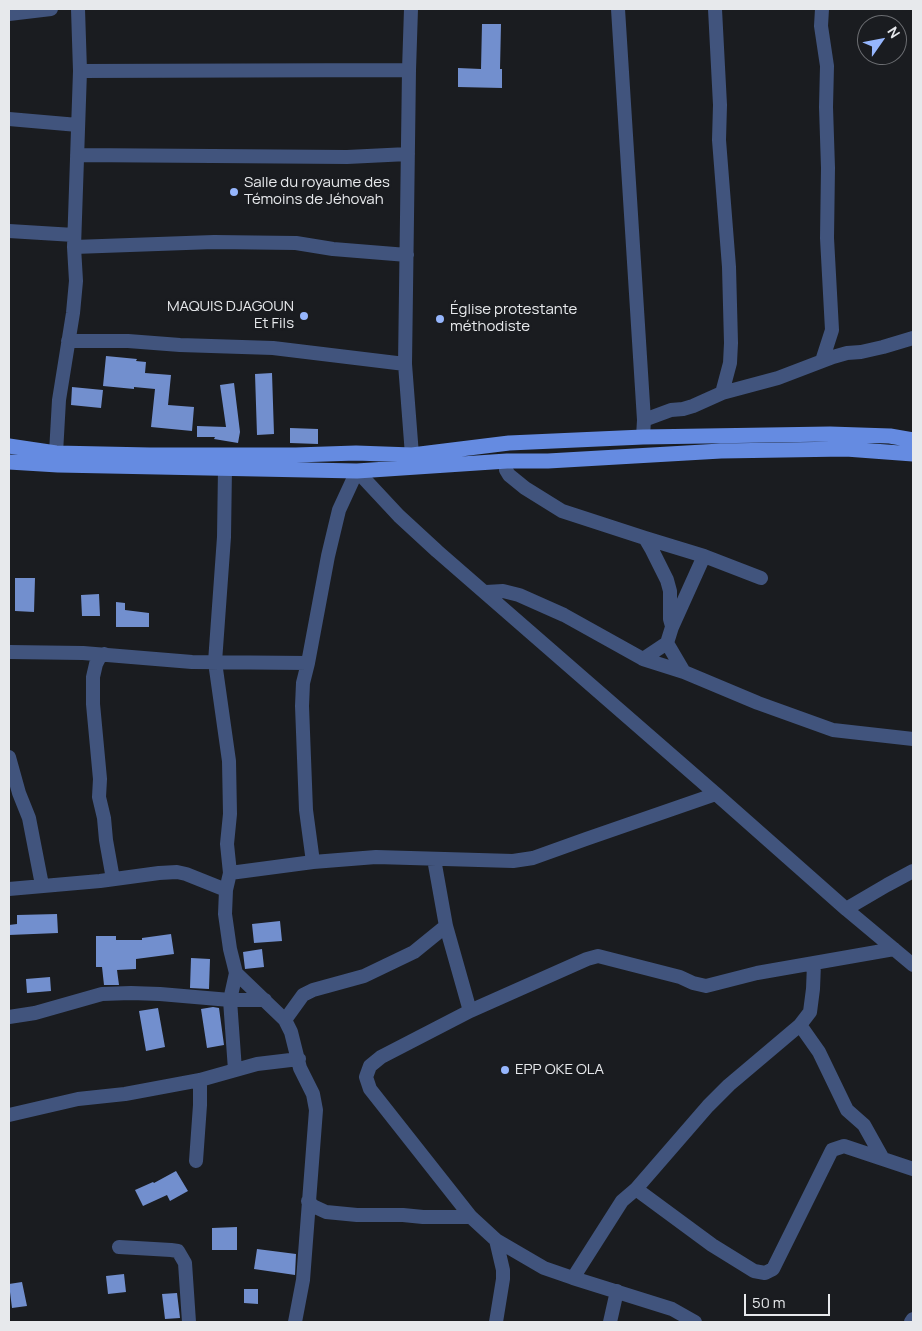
<!DOCTYPE html>
<meta charset="utf-8">
<style>
body{margin:0}
#map{position:relative;width:922px;height:1331px;overflow:hidden;background:#1a1c20;font-family:Manrope,sans-serif}
canvas{display:block}
.frame{position:absolute;inset:0;border:10px solid #e7e9ec;pointer-events:none}
.north{position:absolute;left:857px;top:15px;width:50px;height:50px;box-sizing:border-box;background:#1a1c20;border:1px solid #6c6e72;border-radius:50%;rotate:57deg;font-size:14px;font-weight:700;line-height:20px;text-align:center;color:#e7e9ec}
.north::after{content:'';display:block;margin:auto;width:18px;height:22px;background:#96b6fd;clip-path:polygon(50% 0,100% 100%,50% 72%,0 100%)}
.scale{position:absolute;left:744px;top:1294px;width:86px;height:22px;box-sizing:border-box;border:2px solid #e7e9ec;border-top:0;padding-left:6px;font-size:15px;line-height:18px;white-space:nowrap;color:#e7e9ec;-webkit-text-stroke:4px #1a1c20;paint-order:stroke}
</style>
<div id="map">
<canvas width="922" height="1331"></canvas>
<div class="frame"></div>
<div class="north">N</div>
<div class="scale">50 m</div>
</div>
<script>
const context = document.querySelector('canvas').getContext('2d');
context.lineJoin = 'round';
function paint(path, color) {
  context.fillStyle = color;
  context.fill(path, 'evenodd');
}
function poly(rows) {
  const path = new Path2D();
  for (const r of rows) {
    path.moveTo(r[0], r[1]);
    for (let i = 2; i < r.length; i += 2) path.lineTo(r[i], r[i + 1]);
  }
  return path;
}
function trace(path, color, width, dash) {
  context.strokeStyle = color;
  context.lineWidth = width;
  context.lineCap = dash ? 'butt' : 'round';
  context.setLineDash(dash || []);
  context.stroke(path);
}
function label(font, color, halo, rows, align = 'center') {
  context.font = font + ' Manrope,sans-serif';
  context.lineWidth = 5;
  context.setLineDash([]);
  context.textBaseline = 'middle';
  context.strokeStyle = halo;
  context.fillStyle = color;
  for (const [text, x, y, turn = 0] of rows) {
    context.save();
    context.translate(x, y);
    context.rotate((+turn || 0) * Math.PI / 180);
    context.textAlign = isNaN(turn) ? turn : align;
    if (halo) context.strokeText(text, 0, 0);
    context.fillText(text, 0, 0);
    context.restore();
  }
}
const building = poly([
 [482,24,501,24,500,69,502,69,502,88,458,87,458,68,481,69],
 [106,356,137,359,136,361,146,362,145,373,171,375,168,405,194,407,192,431,151,427,155,389,134,387,134,389,103,386],
 [272,373,274,434,257,435,255,374],
 [234,383,240,432,238,443,214,439,215,437,197,437,197,426,226,427,220,385],
 [72,387,103,390,101,408,71,405],
 [290,428,318,429,318,444,290,443],
 [15,578,35,578,34,612,15,611],
 [99,594,100,616,82,616,81,595],
 [116,602,125,603,125,610,149,613,149,627,116,627],
 [57,914,58,933,9,935,9,925,17,924,17,915],
 [280,921,282,941,254,943,252,924],
 [171,934,174,954,136,959,136,969,117,970,119,985,104,985,102,967,96,967,96,936,116,936,116,940,142,940,142,938],
 [262,949,264,967,245,969,243,952],
 [191,958,210,959,209,989,190,988],
 [50,977,51,991,27,993,26,979],
 [213,1007,219,1008,224,1045,207,1048,201,1009],
 [158,1008,165,1047,146,1051,139,1011],
 [176,1171,188,1191,170,1201,167,1195,143,1206,135,1190,153,1182,154,1183],
 [237,1227,237,1250,212,1250,212,1228],
 [257,1249,296,1254,295,1275,254,1269],
 [124,1274,126,1292,108,1294,106,1276],
 [22,1282,27,1306,12,1308,9,1284],
 [244,1289,258,1289,258,1304,244,1303],
 [177,1293,180,1318,165,1319,162,1294]
]);
const street = poly([
 [411,9,409,70,405,364,412,455],
 [618,9,644,420,643,437],
 [715,9,720,105,719,140,729,267,731,343,730,363,722,393],
 [822,9,821,26,827,66,826,107,828,168,827,238,832,330,822,361],
 [9,14,51,9],
 [80,71,409,70],
 [9,119,78,125],
 [77,155,347,157,408,154],
 [9,231,74,235],
 [74,247,214,242,296,243,333,249,407,255],
 [68,341,128,341,180,345,273,348,405,364],
 [644,420,671,410,683,409,693,406,722,393,778,378,833,357,847,353,861,352,883,347,913,338],
 [56,453,59,400,73,313,76,281,74,247,80,71,78,9],
 [507,461,506,470,509,475,525,488,562,511,645,538,704,556,761,578],
 [225,468,224,537,215,662,229,761,230,814,227,844,230,873,226,890,225,914,230,949,236,973,285,1020,291,1032,300,1068,313,1094,316,1110,303,1280,295,1322],
 [645,538,652,550,667,580,670,591,670,619,672,626],
 [486,592,503,591,519,595,564,615,643,659,684,672,758,703,833,730,913,739],
 [667,643,684,672],
 [9,652,83,653,192,662,308,663],
 [104,654,99,658,96,664,93,677,93,704,100,779,99,797,104,818,106,840,113,879],
 [643,659,667,643,672,627,704,556],
 [9,757,19,793,29,818,42,885],
 [434,859,446,926,470,1011],
 [313,862,306,810,302,706,303,683,308,663,328,556,339,510,357,471,399,516,437,551,716,794,846,909,913,965],
 [230,873,313,862,376,857,513,861,533,858,586,839,716,794],
 [9,889,100,881,159,873,177,872,186,874,226,890],
 [846,909,887,885,913,871],
 [9,1017,35,1013,102,994,131,993,160,994,230,1000,236,973],
 [285,1020,303,995,313,990,364,976,414,952,446,926],
 [800,1025,819,1052,847,1110,864,1125,883,1159],
 [235,1070,230,1000,265,1000],
 [9,1115,78,1099,125,1094,200,1080,257,1064,299,1059],
 [196,1161,200,1105,200,1080],
 [636,1189,708,1106,729,1085,800,1025,810,1012,813,989,814,964],
 [308,1201,313,1206,326,1212,357,1215,403,1215,423,1217,471,1217],
 [119,1247,171,1250,178,1251,185,1263,189,1322],
 [573,1278,622,1201,636,1189,712,1245,754,1271,765,1273,773,1269,832,1150,844,1146,913,1169],
 [496,1322,503,1279,503,1270,496,1240],
 [610,1322,617,1291],
 [695,1322,672,1309,573,1278,544,1268,496,1240,471,1217,370,1089,366,1077,370,1066,381,1057,470,1011,587,959,598,956,680,977,693,983,706,986,757,973,894,949],
 [911,1322,913,1319]
]);
const primary = poly([
 [9,446,56,453,150,455,296,455,356,453,412,455,509,443,643,437,830,434,890,436,913,440],
 [9,462,58,465,357,471,507,461,548,461,721,451,846,449,913,454]
]);
const markers = [
 [234,192,5,"#96b6fd"],
 [304,316,5,"#96b6fd"],
 [440,319,5,"#96b6fd"],
 [505,1070,5,"#96b6fd"]
];
const poiNames = [
 ["Salle du royaume des",244,183],
 ["Témoins de Jéhovah",244,200],
 ["MAQUIS DJAGOUN",294,307,"right"],
 ["Et Fils",294,324,"right"],
 ["Église protestante",450,310],
 ["méthodiste",450,327],
 ["EPP OKE OLA",515,1070]
];
paint(building, '#728fce');
trace(street, '#41547d', 14);
trace(primary, '#658be1', 15);
for (const [x, y, r, color] of markers) {
  const dot = new Path2D();
  dot.arc(x, y, r, 0, 2 * Math.PI);
  context.fillStyle = color;
  context.fill(dot);
  trace(dot, '#1a1c20', 2);
}
label('15px', '#e7e9ec', '#1a1c20', poiNames, 'left');
</script>
